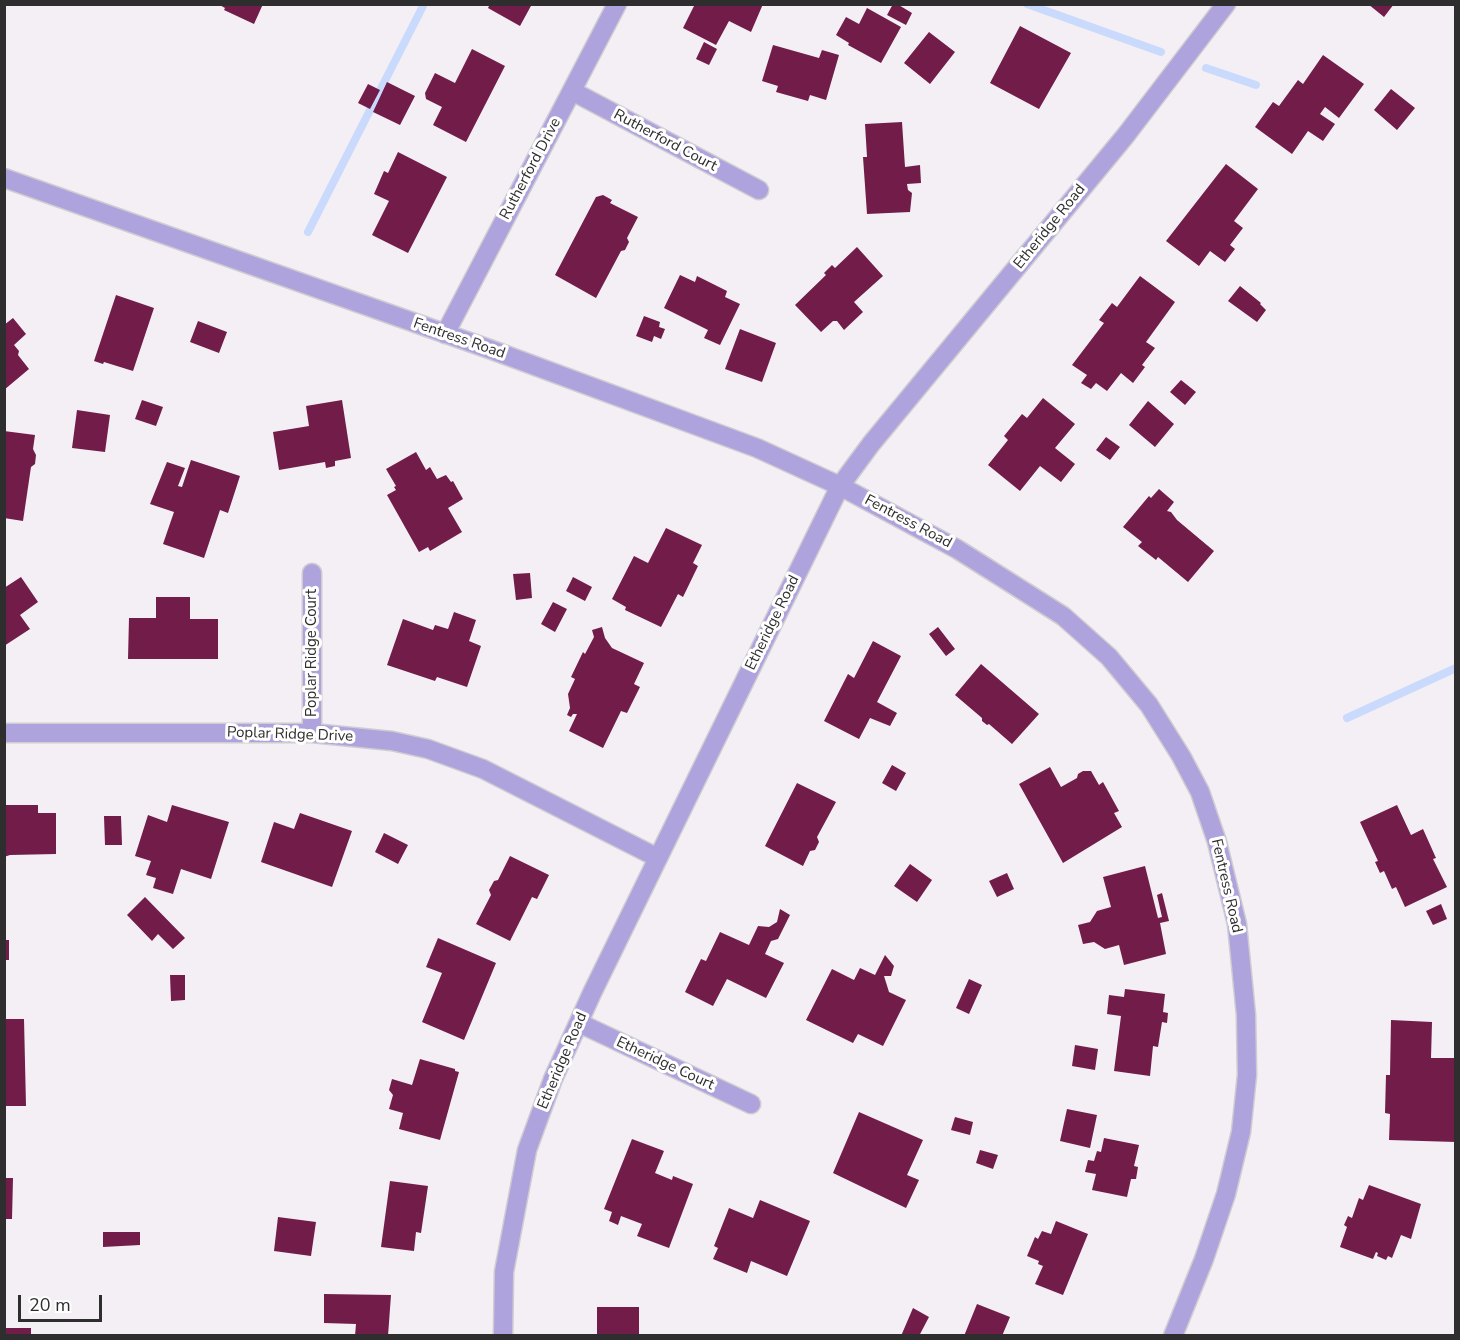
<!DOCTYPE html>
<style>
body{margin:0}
#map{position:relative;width:1460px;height:1340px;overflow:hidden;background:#f3eff4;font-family:"Nunito Sans",sans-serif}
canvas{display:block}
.frame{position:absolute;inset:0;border:6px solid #2f2e2f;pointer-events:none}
.scale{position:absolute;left:18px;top:1295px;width:84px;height:27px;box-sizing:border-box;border:3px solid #2f2e2f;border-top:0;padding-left:8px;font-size:18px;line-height:21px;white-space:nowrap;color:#2f2e2f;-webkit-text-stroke:4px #fff;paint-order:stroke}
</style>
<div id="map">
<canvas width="1460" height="1340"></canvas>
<div class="frame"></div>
<div class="scale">20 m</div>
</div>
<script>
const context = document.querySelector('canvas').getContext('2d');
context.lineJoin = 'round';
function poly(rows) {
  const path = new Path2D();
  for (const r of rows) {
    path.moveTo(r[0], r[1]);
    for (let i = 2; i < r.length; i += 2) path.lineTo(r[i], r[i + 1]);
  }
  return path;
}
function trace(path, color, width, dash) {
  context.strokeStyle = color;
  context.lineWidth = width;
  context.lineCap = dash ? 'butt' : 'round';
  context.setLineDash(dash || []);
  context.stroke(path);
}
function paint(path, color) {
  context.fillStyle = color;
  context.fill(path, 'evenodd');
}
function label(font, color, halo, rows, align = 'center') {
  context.font = font + ' "Nunito Sans",sans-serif';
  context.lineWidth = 6;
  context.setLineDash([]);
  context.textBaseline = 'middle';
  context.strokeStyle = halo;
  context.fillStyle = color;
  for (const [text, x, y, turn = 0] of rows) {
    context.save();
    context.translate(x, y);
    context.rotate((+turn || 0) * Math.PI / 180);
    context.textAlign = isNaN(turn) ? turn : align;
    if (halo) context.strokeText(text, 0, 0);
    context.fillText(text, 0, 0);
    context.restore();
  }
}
const stream = poly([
 [1027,4,1161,52],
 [1206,68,1256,85],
 [308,232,424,4],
 [1347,718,1456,668]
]);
const building = poly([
 [218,4,263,4,254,24,224,10,225,8],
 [490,4,532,4,520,26,488,8],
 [695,4,763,4,751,32,729,21,716,45,683,28],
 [893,4,897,4,912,13,906,25,887,15],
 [1368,4,1394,4,1384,17],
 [867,8,901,27,881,63,848,45,849,43,836,35,846,17,859,24],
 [1020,26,1071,53,1039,109,990,83],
 [929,32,955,52,930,84,904,63],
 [704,42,717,49,709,65,696,59],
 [773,45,819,58,822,50,839,55,826,100,810,95,808,101,776,92,778,86,762,81],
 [472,49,505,66,466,142,433,125,442,107,426,99,425,93,435,73,455,83],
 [1323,55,1364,84,1339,118,1325,107,1320,114,1335,124,1323,141,1308,131,1292,154,1255,127,1273,102,1279,106,1298,80,1303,84],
 [387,82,415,96,400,125,373,112],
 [368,84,380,90,370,109,358,103],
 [1391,89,1415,108,1397,130,1374,110],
 [902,122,905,167,920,165,921,183,907,184,908,190,912,193,910,212,867,214,863,157,867,157,865,124],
 [398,152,447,177,408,253,372,235,389,201,374,194,384,171,388,173],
 [1226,164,1258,189,1234,221,1243,228,1230,245,1235,249,1225,262,1210,251,1199,266,1166,241],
 [603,195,612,200,610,203,638,217,627,238,629,242,625,250,621,251,596,298,555,275,596,197],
 [857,247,883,276,854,302,863,312,844,330,837,321,833,321,821,332,795,305,826,275,824,273,832,265,835,268],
 [680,275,695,282,697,276,727,291,725,297,740,304,720,345,704,338,708,330,664,308],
 [1140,276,1175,302,1146,342,1155,348,1142,365,1145,367,1133,383,1121,373,1107,391,1096,383,1091,389,1081,383,1087,375,1072,365,1104,323,1099,320,1112,303,1117,307],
 [1240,286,1261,303,1260,304,1266,310,1257,322,1228,301],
 [116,295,154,308,133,371,104,362,103,364,94,361],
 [644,316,660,322,659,327,665,329,661,339,654,336,652,342,636,336],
 [13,318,26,334,14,345,19,351,18,355,29,369,4,390,4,325],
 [198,321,227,332,219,353,190,342],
 [740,329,776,343,762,382,725,369],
 [1181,380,1196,392,1185,405,1170,392],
 [1043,398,1075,424,1055,448,1075,464,1061,482,1040,466,1020,491,988,465,1008,440,1004,436,1022,414,1027,418],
 [142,400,163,407,156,426,135,419],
 [342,400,351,458,335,461,335,466,326,468,325,462,279,470,273,432,309,426,306,406],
 [1148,401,1174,424,1155,447,1129,425],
 [77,410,110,415,105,452,72,448],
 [4,431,35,435,33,449,36,455,35,464,31,467,23,521,4,518],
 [1106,437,1120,447,1110,460,1096,450],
 [416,452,426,470,430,467,437,479,446,475,451,482,453,481,463,499,448,508,462,532,430,551,428,547,419,552,387,495,396,490,394,487,396,486,386,469],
 [191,460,240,476,228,513,220,510,204,558,163,544,174,512,150,504,167,462,185,468,178,486,182,487],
 [1159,489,1174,502,1167,511,1171,512,1177,520,1214,551,1188,582,1158,557,1156,560,1138,546,1142,542,1123,527,1149,496,1151,498],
 [666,528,702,545,693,563,698,566,683,597,678,594,661,627,625,610,626,607,612,599,634,556,648,563],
 [530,573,532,598,516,600,513,574],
 [21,577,38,602,20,615,30,629,4,646,4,588],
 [573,577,592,587,585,601,566,591],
 [156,597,190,597,190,619,218,619,218,659,128,659,129,618,156,618],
 [553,602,567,609,555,632,541,624],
 [454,612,476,620,469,641,481,646,467,687,437,677,435,681,387,665,403,619,433,630,435,625,448,629],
 [602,627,605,638,612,648,644,663,634,684,640,687,627,713,621,711,603,748,569,731,577,714,573,714,571,717,567,715,570,708,568,694,575,679,571,677,583,652,585,654,594,637,592,630],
 [938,627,955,649,946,656,929,634],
 [873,641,901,656,877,702,897,713,890,726,870,718,859,739,824,721,848,674,854,678],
 [981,664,1039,714,1012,744,989,724,987,725,982,721,982,718,955,695],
 [892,765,906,773,896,791,882,783],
 [1050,767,1061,787,1077,778,1078,774,1083,771,1091,771,1099,785,1103,782,1119,811,1114,813,1122,827,1063,863,1019,784],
 [797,783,836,802,817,837,819,842,815,850,810,851,803,866,765,846],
 [4,805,38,805,38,813,56,813,56,854,10,855,4,857],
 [172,805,229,822,211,879,181,869,173,894,153,888,156,878,146,875,151,861,135,856,148,815,167,822],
 [1397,805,1411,835,1423,829,1436,858,1433,859,1447,887,1405,907,1396,887,1392,889,1384,871,1380,873,1375,862,1378,861,1360,822],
 [300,813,352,831,332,887,261,862,274,822,294,829],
 [104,816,121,816,122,845,105,845],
 [384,833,408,845,398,864,375,852],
 [510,856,549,875,537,899,532,897,510,941,476,924,491,895,489,890,494,881,498,880],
 [910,864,932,880,917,902,894,886],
 [1145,866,1158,918,1162,917,1157,895,1162,893,1169,921,1160,923,1166,954,1124,965,1119,945,1105,949,1094,942,1083,944,1078,925,1090,922,1097,911,1111,907,1103,877],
 [1007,873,1014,889,997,897,989,881],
 [145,897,185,938,173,949,158,934,152,941,127,915],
 [1441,904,1447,919,1433,925,1426,911],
 [780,909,790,915,778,939,771,941,765,954,784,963,766,998,727,979,713,1006,685,992,701,959,706,961,720,932,749,945,758,926,769,927,777,922],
 [438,938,496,963,464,1040,422,1022,442,973,426,967],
 [5,940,9,940,9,960,5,960],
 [885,955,894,966,891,976,884,976,889,992,906,1000,883,1046,858,1034,853,1043,806,1020,832,969,854,980,860,968,875,975],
 [170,975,185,975,185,1000,171,1001],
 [969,979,982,985,969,1014,956,1008],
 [1125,989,1165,994,1163,1012,1168,1013,1167,1023,1162,1022,1158,1047,1153,1046,1150,1076,1114,1071,1121,1016,1107,1014,1109,995,1124,997],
 [4,1019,24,1019,26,1106,4,1106],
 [1391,1020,1432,1022,1431,1058,1455,1058,1456,1142,1389,1140,1390,1114,1385,1113,1386,1075,1390,1075],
 [1075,1045,1098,1049,1095,1070,1072,1066],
 [420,1059,455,1069,455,1071,459,1072,440,1140,399,1129,403,1113,389,1109,393,1095,389,1090,392,1079,412,1085],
 [1067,1109,1097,1115,1090,1148,1060,1141],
 [859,1112,923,1140,907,1175,919,1180,906,1208,833,1173],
 [955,1117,973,1122,970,1135,951,1130],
 [1104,1138,1139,1145,1134,1166,1138,1167,1136,1179,1131,1179,1127,1197,1092,1190,1096,1174,1085,1172,1088,1160,1094,1161,1097,1151,1101,1152],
 [632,1139,664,1151,655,1173,672,1180,673,1176,693,1184,669,1248,637,1236,642,1224,621,1216,618,1225,609,1221,612,1212,604,1209],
 [980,1150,998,1155,993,1169,976,1163],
 [4,1178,13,1178,12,1219,4,1219],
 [390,1181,428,1186,421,1233,416,1232,414,1251,381,1247],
 [1369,1185,1421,1204,1411,1239,1401,1235,1392,1258,1388,1256,1386,1260,1377,1256,1378,1253,1376,1252,1373,1259,1340,1247,1347,1227,1344,1225,1348,1216,1352,1218,1359,1198,1363,1200],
 [760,1200,810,1221,787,1276,751,1261,747,1273,713,1259,718,1248,714,1246,729,1208,753,1218],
 [278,1217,316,1222,311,1256,274,1251],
 [1056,1221,1088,1234,1063,1295,1035,1284,1043,1266,1038,1264,1039,1261,1027,1256,1035,1237,1038,1239,1042,1231,1051,1234],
 [103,1232,140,1232,140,1245,103,1247],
 [324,1294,391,1295,388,1336,355,1336,356,1324,324,1323],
 [977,1304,1010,1317,1002,1336,964,1336],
 [597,1307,639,1307,639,1336,597,1336],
 [913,1308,929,1317,919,1336,901,1336],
 [4,1328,31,1328,31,1336,4,1336]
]);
const minor = poly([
 [572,91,759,190],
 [4,178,492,350,757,448,840,486,957,549,1063,616,1109,657,1149,705,1181,756,1200,792,1217,842,1237,924,1246,1015,1247,1075,1241,1132,1226,1194,1204,1259,1173,1336],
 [445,334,617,4],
 [312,573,312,733],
 [4,733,312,733,392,741,428,749,483,769,658,858],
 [579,1023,751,1104],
 [503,1336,504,1272,527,1150,553,1079,592,993,840,486,871,444,1126,135,1226,4]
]);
const streetNames = [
 ["Rutherford Court",665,141,28],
 ["Rutherford Drive",531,169,-62],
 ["Etheridge Road",1050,227,-51],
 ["Fentress Road",459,339,19],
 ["Fentress Road",908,522,28],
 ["Etheridge Road",773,623,-64],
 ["Poplar Ridge Court",312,653,-90],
 ["Poplar Ridge Drive",290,735,2],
 ["Fentress Road",1226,886,77],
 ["Etheridge Road",563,1061,-67],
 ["Etheridge Court",665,1064,25]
];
trace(stream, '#c9dafc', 8);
paint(building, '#711c49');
trace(minor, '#d0ccd1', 21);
trace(minor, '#afa3de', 18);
label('15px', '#2f2e2f', '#fff', streetNames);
</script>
